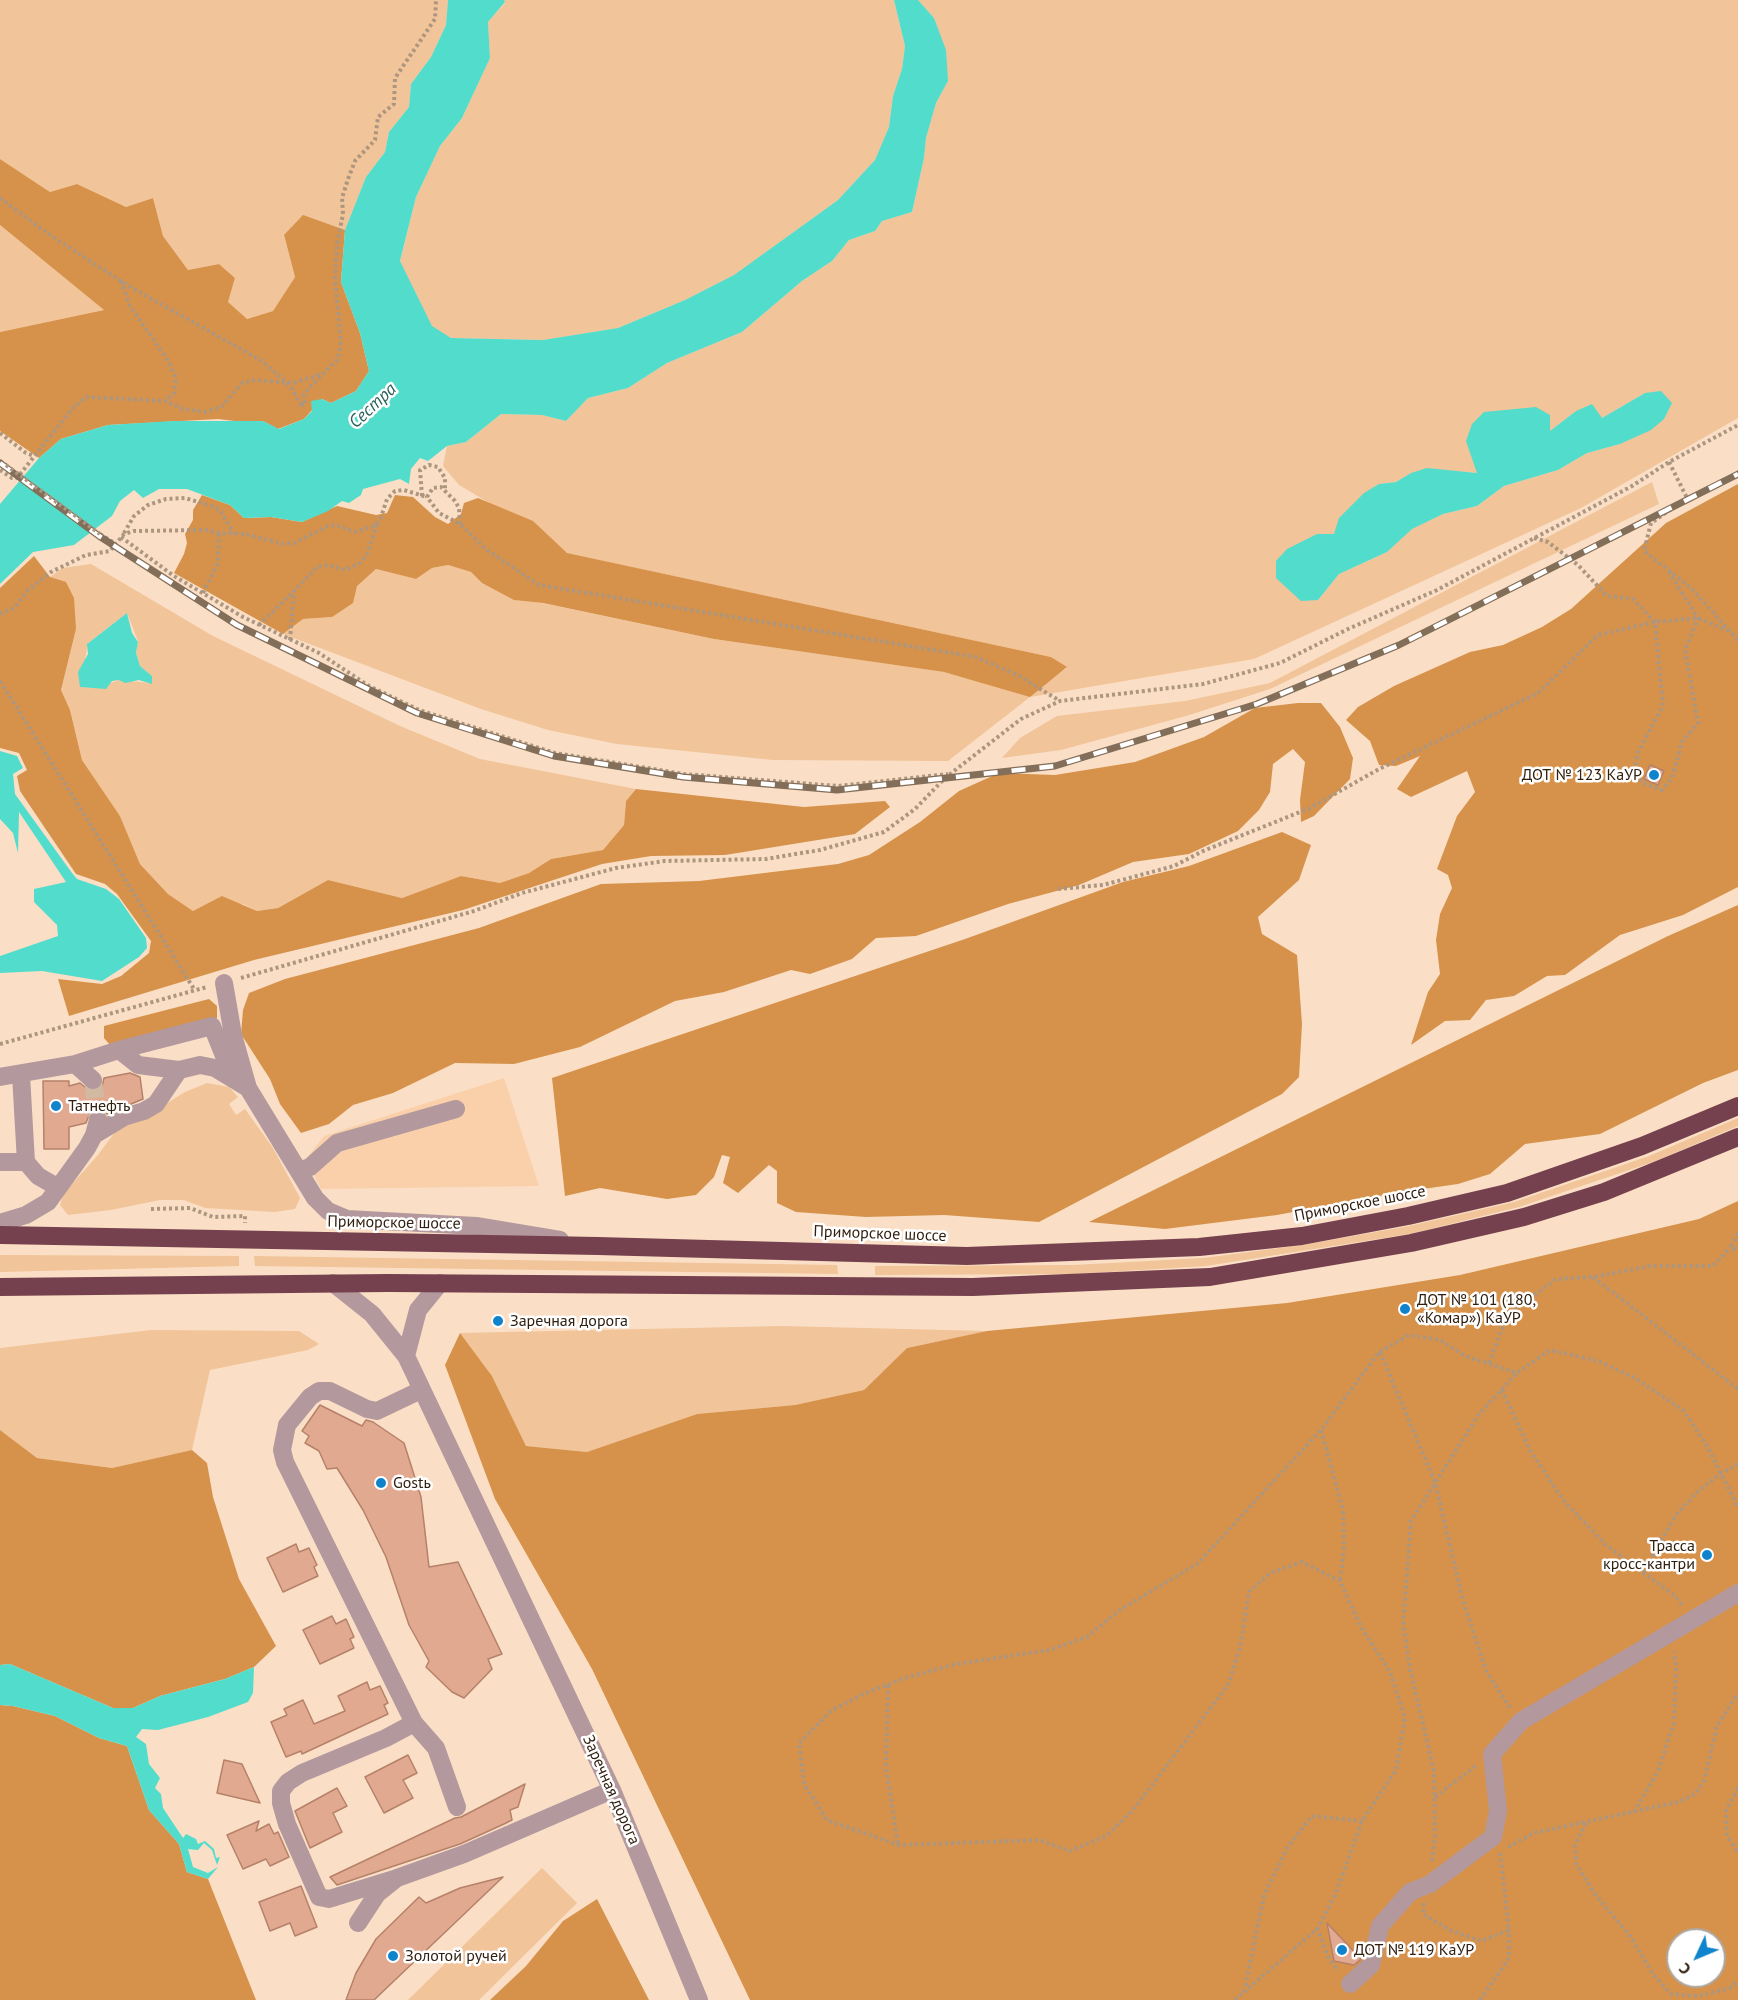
<!DOCTYPE html>
<meta charset="utf-8">
<style>
body{margin:0}
#map{position:relative;width:1738px;height:2000px;overflow:hidden;background:#fadfc6;font-family:"PT Sans",sans-serif}
canvas{display:block}
.north{position:absolute;left:1666px;top:1928px;width:60px;height:60px;box-sizing:border-box;background:#fff;border:2px solid #ada69f;border-radius:50%;rotate:226deg;font-size:16px;font-weight:700;line-height:24px;text-align:center;color:#312010}
.north::after{content:'';display:block;margin:auto;width:21px;height:27px;background:#0f83cc;clip-path:polygon(50% 0,100% 100%,50% 72%,0 100%)}
</style>
<div id="map">
<canvas width="1738" height="2000"></canvas>
<div class="north">С</div>
</div>
<script>
const context = document.querySelector('canvas').getContext('2d');
context.lineJoin = 'round';
function paint(path, color) {
  context.fillStyle = color;
  context.fill(path, 'evenodd');
}
function poly(rows) {
  const path = new Path2D();
  for (const r of rows) {
    path.moveTo(r[0], r[1]);
    for (let i = 2; i < r.length; i += 2) path.lineTo(r[i], r[i + 1]);
  }
  return path;
}
function trace(path, color, width, dash) {
  context.strokeStyle = color;
  context.lineWidth = width;
  context.lineCap = dash ? 'butt' : 'round';
  context.setLineDash(dash || []);
  context.stroke(path);
}
function label(font, color, halo, rows, align = 'center') {
  context.font = font + ' "PT Sans",sans-serif';
  context.lineWidth = 5;
  context.setLineDash([]);
  context.textBaseline = 'middle';
  context.strokeStyle = halo;
  context.fillStyle = color;
  for (const [text, x, y, turn = 0] of rows) {
    context.save();
    context.translate(x, y);
    context.rotate((+turn || 0) * Math.PI / 180);
    context.textAlign = isNaN(turn) ? turn : align;
    if (halo) context.strokeText(text, 0, 0);
    context.fillText(text, 0, 0);
    context.restore();
  }
}
const built = poly([
 [504,1078,539,1186,321,1189,306,1159,324,1136]
]);
const green = poly([
 [0,0,448,0,446,25,431,57,411,84,409,107,389,132,385,152,366,177,345,230,303,216,284,236,295,277,273,311,246,319,228,302,235,278,219,264,188,270,163,236,153,198,126,207,77,184,50,192,0,159],
 [504,0,894,0,905,46,902,69,893,96,889,127,875,160,838,200,734,275,685,300,618,328,543,340,451,338,432,327,400,262,416,197,440,146,462,118,490,58,488,22,505,3],
 [918,0,1738,0,1738,418,1581,508,1254,659,1030,697,948,761,773,760,617,744,548,730,481,709,283,634,303,619,332,617,356,586,376,569,416,579,432,568,448,565,471,572,482,583,515,600,542,603,714,639,944,672,983,682,1055,676,1067,668,1051,657,566,553,552,540,459,485,443,466,447,446,466,442,501,414,542,415,566,421,588,398,628,388,667,363,742,332,802,281,832,261,849,240,875,231,882,221,912,212,924,158,926,138,936,103,948,81,934,18],
 [1645,393,1620,444,1587,453,1558,470,1504,486,1477,506,1443,514,1411,529,1387,552,1339,574,1318,600,1317,534,1334,534,1379,484,1396,482,1411,473,1427,469,1478,473,1549,432,1576,411,1602,418],
 [0,225,104,310,0,332],
 [1652,482,1659,504,1270,689,1186,716,1061,750,1002,758,1020,738,1057,716,1185,701,1270,683],
 [91,564,213,636,400,726,480,759,636,789,626,801,624,825,603,850,551,859,529,873,500,883,461,876,402,898,328,880,278,908,257,911,243,904,206,905,193,911,168,894,140,864,120,816,82,760,70,710,61,690,76,629,50,577,63,568],
 [127,613,138,641,136,653,140,666,152,676,151,683,119,680,96,688,80,687,88,643],
 [207,1083,229,1087,238,1097,229,1104,236,1115,245,1109,273,1148,300,1198,295,1209,275,1212,205,1208,184,1200,160,1200,111,1210,68,1215,60,1205,64,1193,98,1155,115,1132,151,1113,185,1092],
 [1738,1118,1738,1126,1653,1162,1519,1207,1410,1234,1206,1266,1075,1274,875,1275,875,1266,1074,1265,1203,1258,1303,1245,1409,1226,1514,1202,1649,1156],
 [0,1255,239,1256,239,1266,0,1272],
 [254,1256,837,1265,838,1274,255,1266],
 [782,1326,987,1331,907,1348,864,1390,795,1405,697,1414,587,1452,526,1446,492,1376,460,1333],
 [151,1330,299,1331,319,1344,308,1350,210,1370,192,1450,112,1468,37,1458,0,1430,0,1348],
 [542,1868,577,1903,479,2000,408,2000]
]);
const forest = poly([
 [0,159,50,192,77,184,126,207,153,198,163,236,188,270,219,264,235,278,228,302,247,319,273,311,295,277,284,235,303,215,345,230,341,282,360,333,369,371,356,391,331,403,322,399,304,419,278,429,263,421,251,423,218,419,108,425,61,439,39,458,0,431,0,332,104,310,0,225],
 [1738,484,1738,887,1683,915,1620,935,1565,975,1547,976,1514,996,1486,1000,1470,1020,1445,1021,1411,1045,1428,992,1440,974,1436,940,1440,914,1452,888,1448,875,1437,869,1457,816,1475,792,1467,771,1411,797,1397,789,1420,756,1396,766,1379,765,1370,741,1346,720,1358,707,1394,686,1470,652,1503,645,1542,627,1571,609,1666,523],
 [202,495,230,505,244,518,271,517,302,522,337,506,376,515,387,513,395,495,413,497,435,517,448,524,461,514,464,503,478,498,533,521,567,553,1051,657,1067,667,1030,697,944,672,714,639,543,603,514,600,482,583,471,572,448,565,432,568,416,579,376,569,357,586,353,603,332,617,303,619,283,634,174,573,184,554,187,543,185,534,193,520,193,510],
 [34,556,50,577,66,582,74,598,76,629,61,690,70,710,82,760,120,816,140,864,168,894,193,911,222,896,257,911,278,908,328,880,402,898,461,876,500,883,529,873,551,859,603,850,624,825,626,801,636,789,804,807,885,801,890,807,855,834,725,855,651,856,602,864,463,910,254,960,69,1016,58,979,102,984,121,976,149,953,151,941,117,894,105,884,76,874,20,791,17,776,27,770,19,753,0,748,0,588],
 [1298,703,1321,703,1340,727,1353,758,1350,779,1314,816,1301,822,1300,800,1305,762,1293,749,1273,764,1270,792,1259,810,1238,831,1189,854,1133,862,1079,885,1008,904,916,936,876,938,852,959,810,974,791,970,724,992,675,1001,580,1047,514,1064,455,1063,393,1093,353,1105,329,1124,301,1133,280,1104,270,1079,241,1034,243,1010,249,993,285,979,479,928,601,884,699,881,838,864,869,855,920,822,959,791,999,773,1055,775,1135,762,1204,737,1255,708],
 [1282,832,1311,845,1299,880,1258,917,1262,934,1297,955,1302,1024,1299,1077,1282,1094,1039,1222,944,1215,866,1217,796,1212,777,1203,777,1171,769,1165,738,1193,723,1183,730,1157,722,1155,714,1177,696,1195,667,1199,600,1188,565,1196,552,1078,965,939,1123,882,1189,866],
 [1738,905,1738,1070,1703,1083,1600,1134,1525,1144,1490,1174,1458,1184,1395,1193,1277,1215,1165,1229,1089,1222,1668,936],
 [209,999,217,1006,217,1018,110,1045,104,1038,104,1026],
 [1738,1201,1738,2000,750,2000,592,1669,495,1499,445,1365,460,1333,492,1376,526,1446,587,1452,697,1414,795,1405,864,1390,907,1348,987,1331,1287,1303,1460,1275,1699,1219],
 [1678,1940,1714,1940,1714,1976,1678,1976],
 [0,1430,37,1458,112,1468,192,1450,207,1463,213,1497,239,1579,276,1646,254,1667,225,1679,160,1696,133,1708,113,1708,10,1664,0,1665],
 [0,1705,13,1706,55,1716,99,1738,127,1746,149,1810,179,1844,187,1872,208,1879,256,2000,0,2000],
 [597,1899,649,2000,490,2000,526,1966,563,1921]
]);
const water = poly([
 [448,0,504,0,505,2,488,22,490,58,462,118,440,146,416,197,400,261,432,326,451,338,543,340,618,328,685,300,734,275,838,200,875,160,889,127,893,96,902,69,905,46,894,0,918,0,934,18,946,50,948,81,936,103,926,138,924,158,912,212,882,221,875,231,849,240,832,261,802,281,742,332,667,363,628,388,588,398,566,421,542,415,501,414,466,442,447,446,428,461,420,458,411,469,409,484,400,479,363,489,361,495,349,503,342,501,328,511,302,522,271,517,244,518,230,505,187,489,159,489,143,498,134,490,120,501,112,516,74,545,33,552,0,584,0,504,39,458,61,439,108,425,173,421,263,421,279,429,304,419,312,411,311,401,322,399,331,403,356,391,369,371,360,333,341,282,345,230,366,177,385,152,389,132,409,107,411,84,431,57,446,25],
 [1661,391,1672,403,1664,419,1651,430,1620,444,1587,453,1558,470,1504,486,1477,506,1443,514,1412,529,1387,552,1339,574,1318,600,1301,601,1276,578,1276,561,1287,549,1317,534,1334,534,1339,518,1364,493,1379,484,1396,482,1411,473,1427,468,1477,473,1466,441,1472,424,1484,412,1536,407,1550,415,1550,431,1576,411,1592,404,1602,418,1645,393],
 [127,613,132,633,138,642,136,653,140,666,152,676,152,684,139,680,125,683,119,680,112,681,106,689,80,687,78,672,88,654,87,644],
 [0,751,17,756,23,768,13,774,15,794,72,873,77,879,106,889,119,899,146,938,147,948,139,957,102,981,42,971,0,973,0,956,58,936,57,925,34,902,34,889,66,882,19,812,18,853,13,833,0,819],
 [10,1664,113,1708,133,1708,160,1696,225,1679,254,1667,253,1693,248,1702,208,1717,158,1730,142,1729,136,1737,146,1744,149,1764,160,1778,155,1788,161,1794,163,1808,183,1838,186,1834,196,1839,198,1844,205,1841,214,1849,216,1858,220,1857,217,1865,212,1850,204,1843,198,1850,188,1849,193,1867,208,1873,218,1867,208,1879,187,1872,179,1844,149,1810,127,1746,99,1738,55,1716,13,1706,0,1705,0,1665]
]);
const building = poly([
 [1650,765,1664,771,1658,785,1644,779,1650,765],
 [130,1073,140,1077,143,1099,107,1114,101,1109,95,1109,90,1113,86,1123,69,1127,69,1149,44,1149,43,1081,69,1081,69,1086,80,1083,90,1091,96,1091,102,1087,104,1078,130,1073],
 [320,1405,362,1426,366,1420,373,1422,404,1443,421,1497,429,1567,458,1562,502,1654,488,1659,492,1669,464,1698,452,1692,426,1667,429,1661,409,1625,386,1557,363,1510,337,1468,327,1469,319,1451,305,1443,309,1436,302,1431,320,1405],
 [296,1544,299,1552,309,1548,317,1565,314,1567,318,1576,283,1592,267,1558,296,1544],
 [332,1616,336,1624,346,1619,354,1637,350,1639,354,1648,320,1664,303,1630,332,1616],
 [367,1682,370,1690,380,1686,388,1703,384,1705,388,1714,302,1754,301,1751,286,1757,271,1722,287,1715,284,1709,303,1700,314,1724,345,1711,338,1696,367,1682],
 [408,1755,417,1773,403,1780,413,1798,384,1813,365,1777,408,1755],
 [224,1760,242,1764,260,1803,217,1793,224,1760],
 [525,1784,518,1807,510,1810,512,1820,504,1824,460,1844,337,1885,330,1877,455,1818,461,1817,525,1784],
 [337,1788,347,1806,333,1813,342,1832,310,1848,295,1811,337,1788],
 [259,1821,256,1831,269,1824,274,1834,278,1832,289,1857,270,1866,266,1859,243,1869,227,1835,259,1821],
 [503,1877,374,2000,346,2000,356,1973,376,1939,419,1897,426,1903,460,1888,503,1877],
 [301,1886,317,1927,295,1936,290,1923,270,1931,259,1902,301,1886],
 [1327,1923,1361,1959,1354,1965,1334,1961,1327,1923]
]);
const minorTunnel = poly([
 [93,1080,98,1120]
]);
const path = poly([
 [0,198,47,233,127,285,262,361,291,387,301,405],
 [121,281,130,306,167,359,176,378,174,393,165,401],
 [301,405,305,405,304,395,308,389,338,359,341,342,335,280,337,244,343,214,342,198,348,179,355,161,375,140,378,117,394,104,395,78,435,19,436,0],
 [0,433,26,453,34,456],
 [0,461,6,465],
 [1669,462,1687,498,1651,523,1644,551,1690,587,1738,640],
 [0,470,12,478,17,478,72,409,86,397,165,401,183,409,206,412,222,406,242,383,255,380,293,383,321,374],
 [422,496,420,470,429,465,438,467,445,478,445,490],
 [460,524,459,508,455,501,441,487,433,488,427,497,439,513,460,524,487,550,539,585,976,657,1019,676,1060,701],
 [124,533,134,516,148,505,166,499,185,498,215,507,221,512,234,533],
 [100,534,116,544],
 [121,537,174,576,243,617,319,653,369,686,419,710,555,753,684,774,838,786,948,774],
 [1534,538,1548,542,1578,565,1607,596,1633,599,1655,622,1663,706,1638,752,1635,768,1642,783,1662,790,1672,778,1682,742,1698,723,1685,650,1698,618,1667,569],
 [203,593,218,563,219,533],
 [0,614,14,608,28,590,51,572,86,555,110,551,124,534,134,531,206,530,219,533,245,534,283,544,294,543,328,526,336,525,355,532,374,526,381,517,387,499,395,491,404,490,427,497],
 [259,625,294,591],
 [290,640,294,591,317,567,328,565,345,570,360,563,367,554,378,522],
 [0,681,194,989],
 [1058,889,1103,885,1174,866,1203,851,1310,808,1379,769,1538,693,1598,635,1655,622,1698,618,1731,632],
 [241,978,474,911,522,893,616,868,665,861,766,859,820,850,884,832,915,809,945,778,1021,719,1060,701,1203,684,1280,663,1348,629,1437,590,1632,486,1669,462,1738,425],
 [0,1044,207,987],
 [151,1209,190,1208,213,1217,245,1216,245,1223],
 [1738,1233,1731,1247,1738,1251],
 [1593,1277,1738,1389],
 [1380,1352,1435,1482,1463,1601,1487,1673,1511,1709],
 [1489,1363,1501,1331,1514,1310,1556,1279,1593,1277,1650,1266,1713,1266,1731,1247],
 [1502,1390,1531,1452,1564,1501,1606,1545,1675,1596,1683,1606],
 [1321,1430,1343,1510,1344,1546,1340,1581],
 [1643,1572,1676,1515,1696,1493,1720,1474,1738,1464],
 [888,1685,886,1769,898,1844],
 [1738,1788,1726,1810,1727,1836,1738,1853],
 [1435,1797,1477,1765],
 [1634,1812,1658,1771,1674,1723,1676,1666,1674,1652],
 [1586,1823,1575,1845,1576,1864,1595,1894,1630,1936,1653,1974,1671,1994,1698,1996,1730,1988,1738,1981],
 [1508,1847,1534,1833,1678,1802,1695,1794,1704,1781,1717,1726,1738,1693],
 [1432,1861,1435,1838,1434,1771,1410,1669,1403,1625,1411,1521,1479,1414,1517,1373],
 [1424,1903,1423,1914,1450,1930,1481,1941,1509,1930,1500,1853],
 [1317,1928,1329,1959,1338,1971],
 [1244,1992,1264,1895,1289,1845,1312,1816,1362,1821],
 [1235,2000,1318,1928,1336,1893,1362,1821,1396,1770,1405,1718,1390,1672,1361,1627,1340,1581,1302,1562,1270,1573,1249,1592,1240,1648,1228,1685,1133,1810,1106,1836,1070,1851,1039,1840,898,1845,827,1820,804,1784,799,1743,831,1711,863,1694,905,1678,956,1664,1049,1650,1087,1637,1121,1609,1197,1564,1321,1430,1379,1352,1409,1335,1440,1340,1465,1356,1517,1373,1550,1350,1598,1361,1633,1377,1683,1410,1706,1444,1738,1507],
 [1480,2000,1509,1958,1509,1929]
]);
const minor = poly([
 [224,983,233,1035,248,1088],
 [119,1050,212,1026,232,1076],
 [21,1075,26,1162,38,1176,57,1187],
 [0,1077,75,1064],
 [93,1080,75,1064,119,1050,138,1065,179,1070,200,1065,215,1068,248,1088,315,1198,328,1211,347,1219,476,1226,560,1240],
 [94,1135,124,1117,144,1111,156,1104,179,1070],
 [0,1162,26,1162],
 [299,1171,310,1167,337,1143,456,1109],
 [0,1223,26,1215,48,1202,87,1148,94,1135,98,1120],
 [333,1283,372,1314,406,1356,612,1790,699,2000],
 [406,1356,418,1310,440,1283],
 [421,1390,377,1411,367,1409,330,1391,319,1391,310,1397,287,1425,282,1450,285,1462,414,1723,436,1748,457,1807],
 [397,1878,329,1899,319,1897,287,1824,281,1803,281,1791,288,1782,302,1773,386,1738,414,1723],
 [358,1923,377,1894,397,1878,464,1854,612,1790],
 [1350,1984,1371,1965,1380,1926,1410,1892,1430,1884,1493,1837,1498,1811,1492,1754,1521,1721,1738,1593]
]);
const highway = poly([
 [0,1235,598,1246,967,1256,1199,1247,1302,1236,1408,1216,1507,1193,1642,1146,1738,1106],
 [0,1287,388,1283,973,1287,1210,1277,1411,1243,1524,1217,1604,1192,1738,1137]
]);
const rail = poly([
 [0,463,99,536,237,625,417,713,554,756,683,777,837,790,1055,766,1257,704,1399,645,1738,474]
]);
const pathBridge = poly([
 [6,465,100,534]
]);
const markers = [
 [1654,775,6,"#0f83cc"],
 [56,1106,6,"#0f83cc"],
 [1405,1309,6,"#0f83cc"],
 [498,1321,6,"#0f83cc"],
 [381,1483,6,"#0f83cc"],
 [1707,1555,6,"#0f83cc"],
 [1342,1950,6,"#0f83cc"],
 [393,1956,6,"#0f83cc"]
];
const poiNames = [
 ["ДОТ № 123 КаУР",1642,775,"right"],
 ["Татнефть",68,1106],
 ["ДОТ № 101 (180,",1417,1300],
 ["«Комар») КаУР",1417,1318],
 ["Заречная дорога",510,1321],
 ["Gostь",393,1483],
 ["Трасса",1695,1546,"right"],
 ["кросс-кантри",1695,1564,"right"],
 ["ДОТ № 119 КаУР",1354,1950],
 ["Золотой ручей",405,1956]
];
const streetNames = [
 ["Приморское шоссе",1360,1204,-11],
 ["Приморское шоссе",394,1223,1],
 ["Приморское шоссе",880,1234,2],
 ["Заречная дорога",611,1790,66]
];
const waterNames = [
 ["Сестра",373,406,-43]
];
paint(built, '#f9d0aa');
paint(green, '#f1c499');
paint(forest, '#d6924a');
paint(water, '#52dccc');
paint(building, '#e1a990');
trace(building, '#b68169', 1.5);
trace(minorTunnel, '#d2b9a2', 18, [18, 9]);
trace(path, '#ad9680', 4, [3, 3]);
trace(minor, '#b3989d', 18);
trace(highway, '#76414e', 18);
trace(rail, '#836e5a', 7);
trace(rail, '#fff', 4.5, [14]);
trace(pathBridge, '#ad9680', 4, [3, 3]);
for (const [x, y, r, color] of markers) {
  const dot = new Path2D();
  dot.arc(x, y, r, 0, 2 * Math.PI);
  context.fillStyle = color;
  context.fill(dot);
  trace(dot, '#fff', 2);
}
label('16px', '#312010', '#fff', poiNames, 'left');
label('16px', '#312010', '#fff', streetNames);
label('italic 18px', '#2a625b', '#fff', waterNames);
</script>
